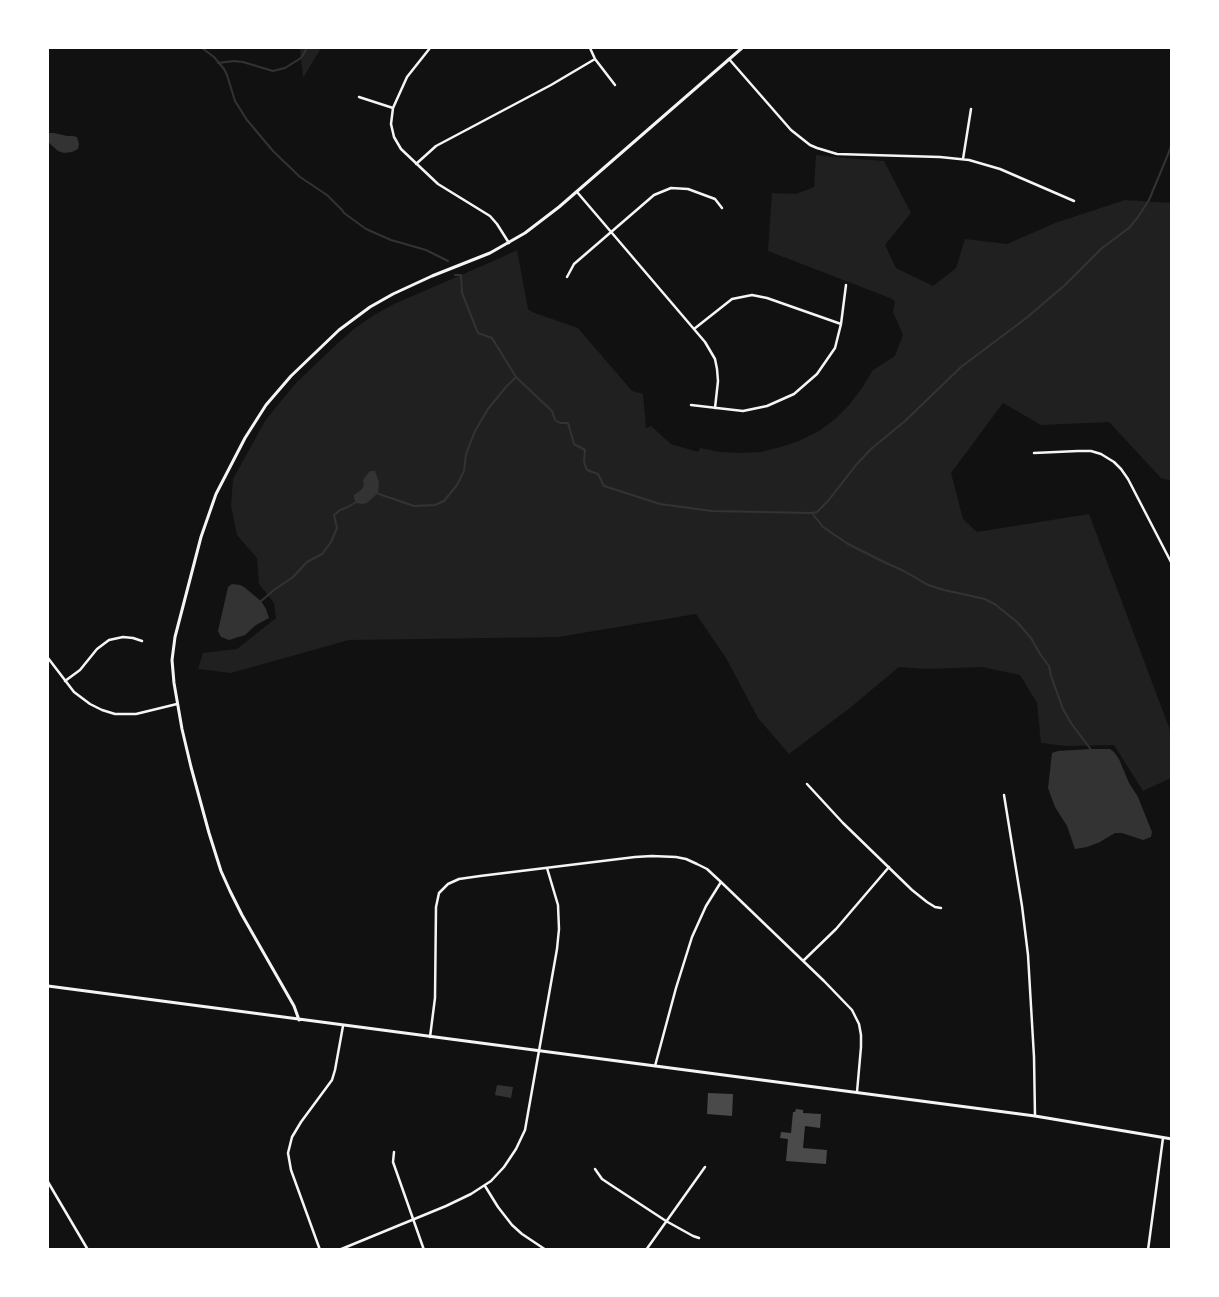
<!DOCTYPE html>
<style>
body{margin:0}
#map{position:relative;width:1219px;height:1297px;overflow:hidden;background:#111;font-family:"Fira Sans",sans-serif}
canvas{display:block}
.frame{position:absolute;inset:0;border:49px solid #fff;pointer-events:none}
</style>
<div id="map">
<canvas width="1219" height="1297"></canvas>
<div class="frame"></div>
</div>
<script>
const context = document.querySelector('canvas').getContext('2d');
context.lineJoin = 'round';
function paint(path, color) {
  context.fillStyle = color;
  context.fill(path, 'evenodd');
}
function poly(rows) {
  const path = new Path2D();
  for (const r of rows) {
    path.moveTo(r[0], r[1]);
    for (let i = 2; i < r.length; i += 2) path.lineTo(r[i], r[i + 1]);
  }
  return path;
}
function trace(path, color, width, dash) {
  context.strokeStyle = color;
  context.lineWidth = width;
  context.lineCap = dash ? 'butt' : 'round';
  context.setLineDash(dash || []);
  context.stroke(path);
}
const green = poly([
 [300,48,321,48,303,78],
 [816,155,832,157,884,161,911,213,885,245,896,268,933,286,956,268,965,239,1007,244,1055,223,1125,200,1171,203,1171,481,1161,478,1109,422,1041,425,1003,403,951,473,963,519,977,532,1089,514,1171,733,1171,778,1143,791,1114,745,1066,746,1041,743,1037,703,1020,675,982,667,926,669,899,667,851,707,789,754,758,718,726,658,696,614,558,637,349,640,231,673,198,669,203,653,237,649,276,618,274,603,259,584,257,558,237,535,231,506,233,479,265,421,281,401,297,382,337,344,354,329,374,315,394,304,498,259,517,250,528,309,532,312,578,328,632,391,643,394,646,428,651,426,671,444,698,452,700,448,720,452,741,453,761,452,781,447,801,440,819,431,835,419,850,404,862,388,873,370,895,356,903,335,893,312,895,301,890,298,768,251,772,193,796,194,814,187]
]);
const water = poly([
 [48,133,54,133,67,136,73,136,77,137,79,144,78,149,72,152,64,153,58,151,48,142],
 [371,471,375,471,379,482,378,493,367,503,362,504,356,503,354,498,354,495,361,490,364,486,363,480,369,472],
 [232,584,240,585,244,587,261,601,266,609,269,618,256,625,245,635,229,640,221,637,218,631,228,587],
 [1091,749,1110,749,1114,752,1119,759,1129,783,1138,797,1152,832,1151,837,1143,840,1122,833,1115,833,1100,842,1087,847,1075,849,1067,826,1055,807,1048,788,1052,753,1058,751],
 [497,1085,513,1087,511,1098,495,1095]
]);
const stream = poly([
 [202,48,214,57,224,69,227,75,235,101,247,120,273,151,300,177,327,195,343,211,344,213,366,229,391,240,426,250,448,261],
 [218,63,234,61,243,62,273,71,285,68,301,58,307,48],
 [455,275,461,275,462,293,478,333,492,338,516,377,552,411,555,420,560,423,568,423,574,444,585,450,584,462,587,470,598,474,604,486,660,504,712,511,812,513,817,512,828,501,856,465,871,449,905,421,961,367,1025,319,1065,285,1102,248,1129,228,1138,217,1149,200,1169,152,1172,142],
 [376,493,414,506,435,505,444,501,457,485,464,471,466,454,475,431,488,409,506,387,516,377],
 [812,513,823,527,848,544,886,563,904,571,928,585,944,590,985,599,996,605,1017,622,1031,638,1040,654,1049,666,1051,676,1063,709,1071,723,1092,751],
 [260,602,274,590,293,577,307,562,322,554,331,542,337,528,334,515,340,510,348,507,358,501]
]);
const building = poly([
 [708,1093,733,1094,732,1116,707,1114],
 [796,1109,803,1110,803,1113,821,1114,820,1128,805,1126,803,1148,827,1150,826,1164,786,1161,788,1139,780,1138,781,1132,791,1133,793,1112,795,1112]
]);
const minor = poly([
 [430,48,407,77,393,108,391,124,394,137,401,149,438,184,490,216,497,224,509,243],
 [590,48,595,59,615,85],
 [729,59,791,130,810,145,817,148,837,154,940,157,969,160,1000,169,1074,201],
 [359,97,393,108],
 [963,159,971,109],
 [416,164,436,146,551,85,595,59],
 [577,192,705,342,715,359,717,369,718,381,715,408],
 [567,277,574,264,654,195,671,188,688,189,715,199,722,208],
 [694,329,732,299,752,295,767,298,841,324],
 [691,405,743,411,767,406,794,394,817,374,835,348,841,324,846,285],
 [1034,453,1078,451,1091,451,1101,454,1114,462,1121,469,1128,479,1172,564],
 [48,658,74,692,90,704,102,710,115,714,136,714,177,704],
 [65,681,80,670,97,649,109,640,123,637,133,638,142,641],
 [807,784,843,823,912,890,927,902,935,907,941,908],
 [1004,795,1022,906,1028,955,1034,1057,1035,1116],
 [803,961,836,929,889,867],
 [430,1037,435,998,436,907,439,893,448,884,459,879,480,876,635,857,652,856,676,857,686,859,697,864,707,869,721,882,824,981,852,1010,859,1024,861,1035,861,1047,857,1092],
 [655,1066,676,988,692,937,706,906,721,882],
 [394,1152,393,1162,424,1250],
 [595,1169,602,1179,611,1185,666,1221,693,1236,699,1238],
 [48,1182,88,1250],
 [485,1186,498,1207,512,1225,522,1234,546,1250],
 [320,1250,291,1170,288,1153,292,1137,301,1122,332,1080,335,1070,343,1026],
 [339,1250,446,1206,471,1194,491,1181,504,1167,516,1149,525,1130,557,949,559,929,558,905,547,868],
 [646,1250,705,1167],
 [1148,1250,1163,1138]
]);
const tertiary = poly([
 [48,986,1035,1116,1172,1139],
 [299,1020,294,1006,242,915,230,891,221,871,209,833,191,767,182,729,174,683,172,660,175,637,201,537,216,494,245,438,266,405,291,376,339,330,370,307,393,294,432,276,490,253,525,233,559,207,742,48]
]);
paint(green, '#202020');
paint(water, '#333');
trace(stream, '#333', 2);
paint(building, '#4a4a4a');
trace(minor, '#f5f5f5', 2.5);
trace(tertiary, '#f5f5f5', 3);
</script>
